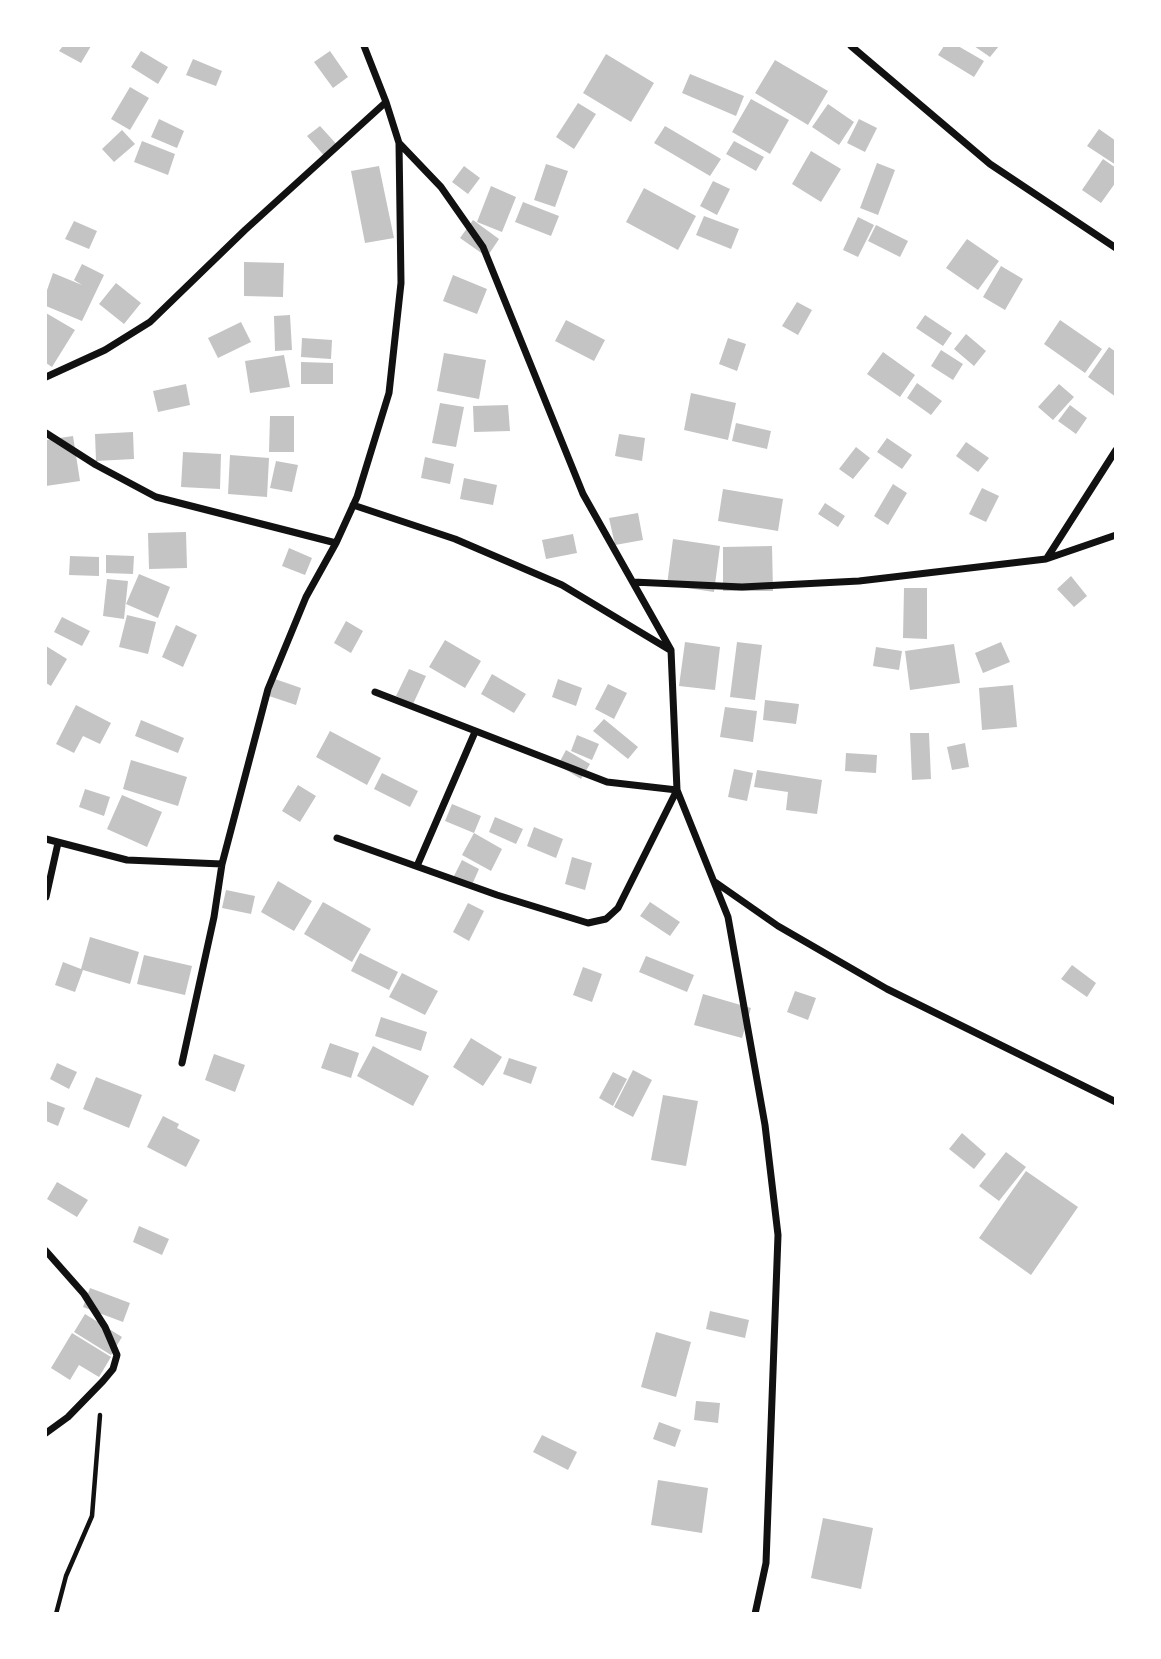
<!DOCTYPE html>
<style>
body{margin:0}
#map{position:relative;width:1161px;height:1659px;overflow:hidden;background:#fff;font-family:"DM Sans",sans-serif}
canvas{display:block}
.frame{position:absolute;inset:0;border:47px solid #fff;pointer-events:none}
</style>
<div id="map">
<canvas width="1161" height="1659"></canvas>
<div class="frame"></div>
</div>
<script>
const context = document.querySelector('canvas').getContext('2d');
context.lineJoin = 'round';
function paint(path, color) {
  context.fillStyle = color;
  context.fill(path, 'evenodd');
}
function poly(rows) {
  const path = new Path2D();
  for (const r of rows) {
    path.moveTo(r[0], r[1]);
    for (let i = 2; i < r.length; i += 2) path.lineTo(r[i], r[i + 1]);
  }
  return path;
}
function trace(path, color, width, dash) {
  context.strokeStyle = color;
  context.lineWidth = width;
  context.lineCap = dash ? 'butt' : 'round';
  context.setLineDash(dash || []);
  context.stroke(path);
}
const building = poly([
 [63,46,91,46,81,63,59,51],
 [944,46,958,46,984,61,974,77,938,55],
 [974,46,999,46,990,57],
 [141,51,168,67,158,84,131,67],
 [330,51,348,77,333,88,314,62],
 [606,54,654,83,631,122,583,93],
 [193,59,222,71,216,86,186,75],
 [775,60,828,91,808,125,755,93],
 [690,74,744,96,736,116,682,93],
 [130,87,149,98,130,130,111,119],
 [751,99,789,120,770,154,732,132],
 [578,103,596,114,574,149,556,137],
 [828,104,854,122,839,145,812,127],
 [159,119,184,131,177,148,151,137],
 [859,119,877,128,865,152,847,143],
 [320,126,340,148,327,159,307,136],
 [665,126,721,159,710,176,654,143],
 [1099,129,1116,141,1116,165,1087,146],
 [122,130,135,144,114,162,102,149],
 [142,141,175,154,168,175,134,162],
 [734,141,764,157,756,171,726,154],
 [811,151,841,169,821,202,792,184],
 [1103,159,1116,168,1116,182,1101,203,1082,190],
 [877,163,895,170,878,215,860,208],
 [546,164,568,171,555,207,534,200],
 [379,166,394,238,365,243,351,171],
 [464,166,480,178,468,194,452,182],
 [713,181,730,189,717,215,700,206],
 [491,186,516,197,502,232,477,222],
 [644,188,696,216,678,250,626,222],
 [523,202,559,216,551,236,515,222],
 [704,216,739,229,731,249,696,235],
 [858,217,874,225,858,257,843,250],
 [473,220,499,239,487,257,460,238],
 [74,221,97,231,89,249,65,239],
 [876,225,908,241,900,257,868,241],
 [967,239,999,261,978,290,946,268],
 [244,262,284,263,283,297,244,296],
 [82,264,104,275,82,321,46,306,46,293,53,273,82,285,74,280],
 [1001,266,1023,279,1005,310,983,297],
 [453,275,487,289,477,314,443,301],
 [116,283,141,303,124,324,99,304],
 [797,302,812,310,798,335,782,326],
 [46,313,75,330,52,367,46,363],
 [290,315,292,350,275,351,274,316],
 [925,315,952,333,943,346,916,328],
 [566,320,605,340,594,361,555,341],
 [1060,320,1102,349,1085,373,1044,344],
 [241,322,251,342,218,358,208,338],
 [966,334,986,351,974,366,954,349],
 [302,338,332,340,331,359,301,357],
 [728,338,746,344,737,371,719,364],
 [1109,347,1116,352,1116,397,1088,377],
 [941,350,963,364,953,380,931,366],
 [883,352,915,375,900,397,867,374],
 [444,353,486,360,479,399,437,391],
 [284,355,290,387,250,393,245,361],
 [301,362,333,363,333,384,301,384],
 [917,383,942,401,931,415,907,398],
 [186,384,190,405,158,412,153,391],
 [1059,384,1074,397,1053,420,1038,407],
 [691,393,736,403,728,440,684,430],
 [440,403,464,407,456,447,432,443],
 [508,405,510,431,474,432,473,406],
 [1070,405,1087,418,1076,434,1058,421],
 [270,416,294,416,294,452,269,452],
 [736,423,771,431,767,449,732,441],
 [133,432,134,459,96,461,95,434],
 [619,434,645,438,642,461,615,456],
 [73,436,80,481,46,486,46,440],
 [887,438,912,455,902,469,877,452],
 [966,442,989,458,978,472,956,456],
 [856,447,870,458,853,479,839,469],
 [183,452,221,454,220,489,181,487],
 [230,455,269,458,267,497,228,494],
 [425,457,454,464,450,484,421,478],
 [276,461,298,465,292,492,270,488],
 [464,478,497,485,493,505,460,499],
 [893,484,907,493,888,525,874,516],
 [982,488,999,496,986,522,969,514],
 [723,489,783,499,778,531,718,521],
 [825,503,845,516,838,527,818,514],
 [638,513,643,540,615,545,609,518],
 [186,532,187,568,149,569,148,533],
 [573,534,577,553,546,559,542,540],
 [673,539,720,546,714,592,667,585],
 [772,546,773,591,723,591,723,547],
 [289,548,312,558,305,575,282,566],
 [106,555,134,556,133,574,106,573],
 [70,556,99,557,99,576,69,575],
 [139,574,170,587,158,618,126,604],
 [1071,576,1087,596,1074,607,1057,589],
 [107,579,128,581,124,619,103,616],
 [904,588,927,588,927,639,903,638],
 [127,615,156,622,148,654,119,647],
 [62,617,90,631,82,646,54,632],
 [346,621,363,631,351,653,334,643],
 [176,625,197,635,183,667,162,657],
 [445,640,481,661,465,688,429,667],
 [685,642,720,647,715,690,679,686],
 [737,642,762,645,755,700,730,697],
 [1001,642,1010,662,983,673,975,653],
 [954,644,960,683,910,690,905,651],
 [46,646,67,659,51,686,46,683],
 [876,647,902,651,899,670,873,666],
 [409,669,426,676,413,704,396,696],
 [492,674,526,694,514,713,481,694],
 [275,679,301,688,296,705,269,696],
 [558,679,582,688,576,706,552,697],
 [608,684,627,693,614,719,595,709],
 [1013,685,1017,727,982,730,979,688],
 [765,700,799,704,796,724,763,720],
 [76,705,111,723,100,744,83,736,74,753,56,744],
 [725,707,757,711,753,742,720,737],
 [604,719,638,747,628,759,593,731],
 [141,720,184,738,178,753,135,736],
 [330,731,381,758,367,785,316,757],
 [910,733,929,733,931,779,912,780],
 [577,735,599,744,592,760,571,751],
 [965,743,969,767,952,770,947,747],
 [566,750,590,764,581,779,558,765],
 [846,753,877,755,876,773,845,771],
 [131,760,187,777,178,806,123,789],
 [734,769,753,773,747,801,728,797],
 [757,770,822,780,817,814,786,810,788,792,754,787],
 [382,773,418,791,410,807,374,789],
 [298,785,316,796,300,822,282,811],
 [85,789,110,797,104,816,79,807],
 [122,795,162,812,147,847,107,829],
 [452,804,481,816,474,833,445,821],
 [495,817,523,829,516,844,489,832],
 [534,827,563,839,556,858,527,846],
 [474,833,502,849,491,871,462,855],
 [572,857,592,863,585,890,565,884],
 [462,860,479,869,471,887,453,878],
 [278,881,312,901,294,931,261,912],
 [226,890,255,896,251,914,222,908],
 [323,902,371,929,352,962,304,934],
 [650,902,680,922,670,936,640,916],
 [468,903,484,911,469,941,453,932],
 [90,937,139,952,130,984,83,970,75,992,55,985,63,962,81,969],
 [360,953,398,972,389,990,351,971],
 [144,955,192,966,185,995,137,984],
 [646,956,694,975,687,992,639,972],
 [1072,965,1096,983,1087,997,1061,979],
 [583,967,602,974,592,1002,573,995],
 [402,973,438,991,425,1015,389,997],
 [795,991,816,998,808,1020,787,1012],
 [703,994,751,1008,742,1038,694,1025],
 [381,1017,427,1032,421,1051,375,1036],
 [471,1038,502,1057,483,1086,453,1067],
 [330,1043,359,1053,351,1078,321,1068],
 [373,1046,429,1076,413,1106,357,1076],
 [214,1054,245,1065,235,1092,205,1080],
 [509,1058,537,1067,531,1084,503,1074],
 [57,1063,77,1072,69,1089,50,1079],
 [633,1070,652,1080,633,1117,614,1107],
 [613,1072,627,1079,613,1106,599,1098],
 [96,1077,142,1095,129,1128,83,1109],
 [663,1095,698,1101,686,1166,651,1160],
 [46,1101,65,1108,58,1126,46,1121],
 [163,1116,179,1124,177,1128,200,1140,186,1167,147,1147],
 [962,1133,986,1154,974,1169,949,1149],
 [1006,1152,1026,1167,999,1201,979,1186],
 [1026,1171,1078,1207,1031,1275,979,1238],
 [57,1182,88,1200,77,1217,47,1199],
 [139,1226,169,1239,162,1255,133,1242],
 [90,1288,130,1303,123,1322,83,1307],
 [710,1311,749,1320,745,1338,706,1329],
 [85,1314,122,1337,111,1355,74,1332],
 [656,1332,691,1342,676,1397,641,1387],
 [72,1333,111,1357,99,1377,79,1365,70,1380,51,1368],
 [696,1401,720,1403,718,1423,694,1420],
 [659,1422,681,1430,675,1447,653,1439],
 [542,1435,577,1452,568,1470,533,1452],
 [658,1480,708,1488,702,1533,651,1525],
 [823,1518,873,1528,861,1589,811,1578]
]);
const path = poly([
 [56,1614,66,1576,92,1516,100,1415]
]);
const minor = poly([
 [851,46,990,164,1116,248],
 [386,102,399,143,441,187,483,247,583,494,671,650,677,790,728,917,765,1125,778,1235,766,1563,755,1614],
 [46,377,105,350,150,322,245,230,386,102,364,46],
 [46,433,96,465,156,497,336,543,306,597,268,689,222,864,214,917,182,1063],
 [353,505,455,539,562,585,670,650],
 [336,543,357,497,389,393,401,283,399,143],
 [1047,558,1116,450],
 [633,582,742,587,859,581,1046,559,1116,535],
 [337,838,497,895,588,923,606,919,618,908,677,790,607,782,375,692],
 [46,839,127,860,222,864],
 [417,866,475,732],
 [715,882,778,926,887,989,1116,1102],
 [46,897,58,843],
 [46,1251,84,1294,105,1327,117,1355,113,1369,103,1381,68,1417,46,1433]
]);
paint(building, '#c4c4c4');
trace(path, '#111', 4.5);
trace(minor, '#111', 7);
</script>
